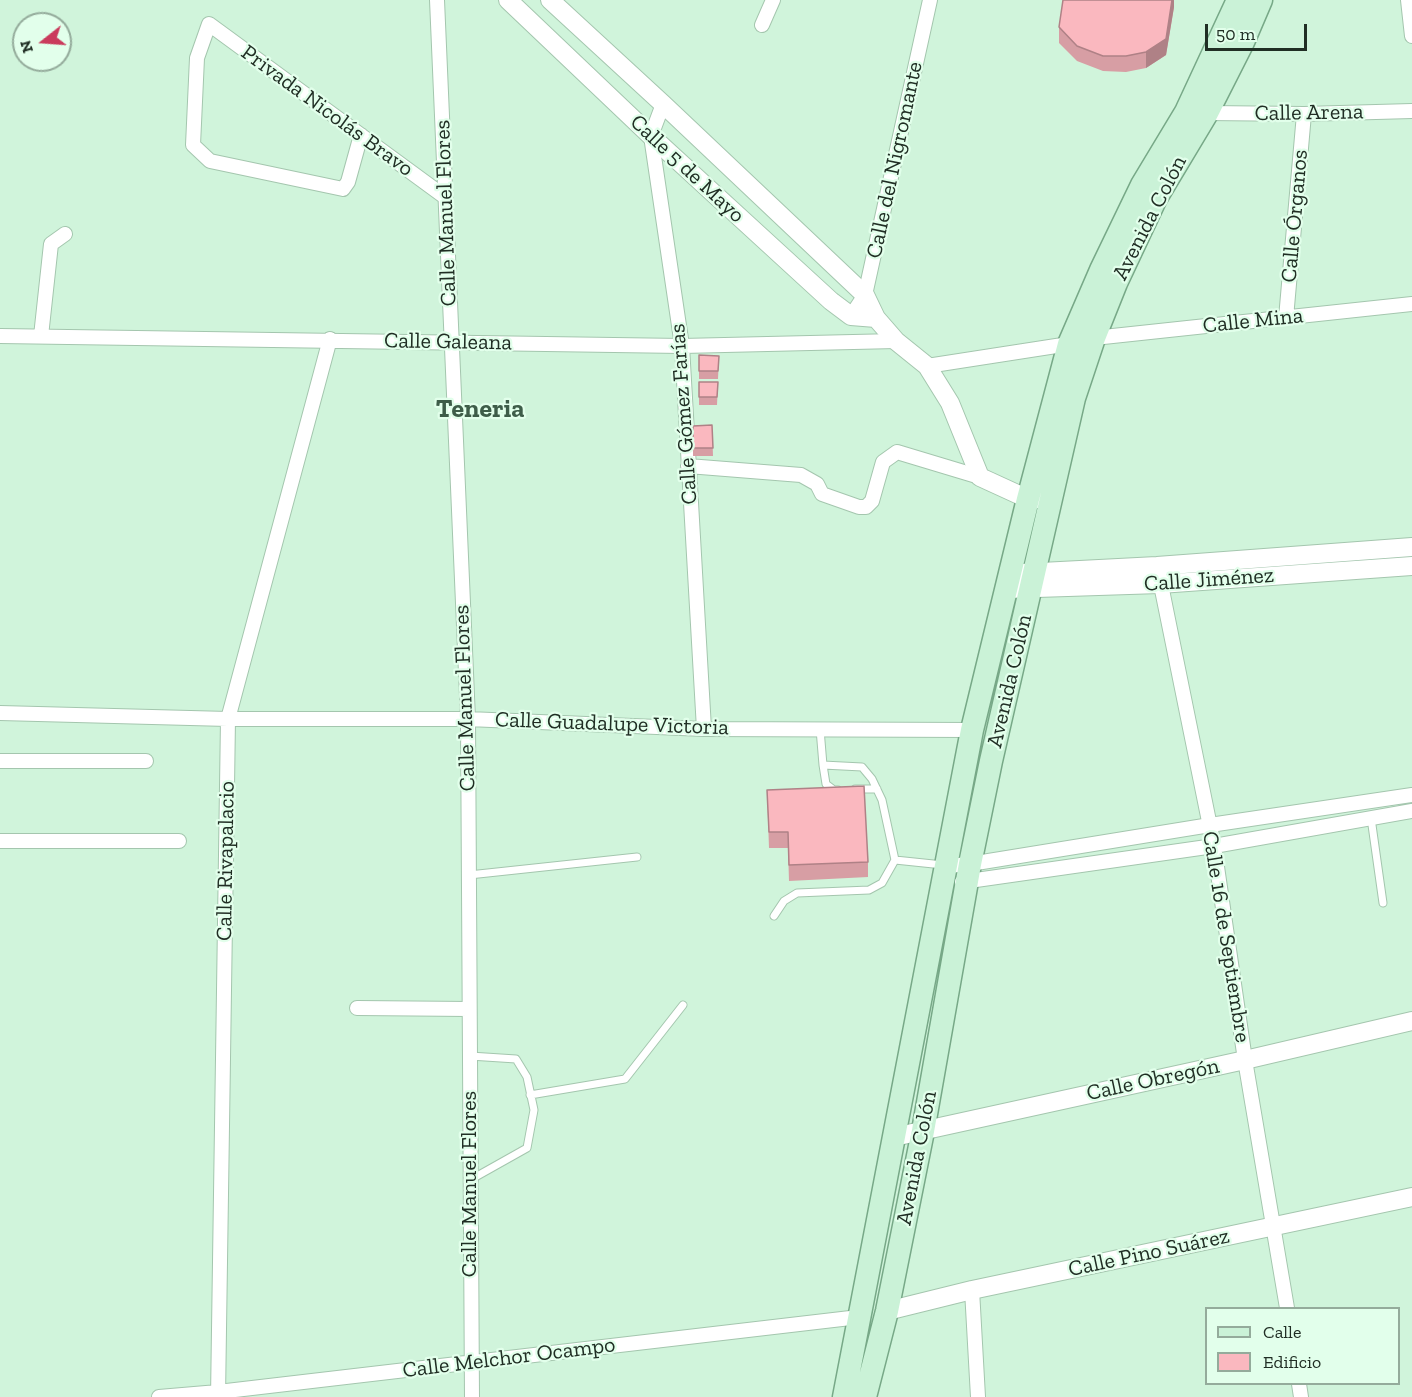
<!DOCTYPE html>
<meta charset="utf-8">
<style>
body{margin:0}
#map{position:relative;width:1412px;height:1397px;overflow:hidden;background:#d0f4db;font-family:"Zilla Slab",serif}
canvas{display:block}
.legend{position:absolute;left:1205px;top:1307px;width:195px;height:78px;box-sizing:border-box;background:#e2ffeb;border:2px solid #94ab9b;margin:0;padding:8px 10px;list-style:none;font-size:18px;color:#202e24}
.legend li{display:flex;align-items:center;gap:12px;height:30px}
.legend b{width:30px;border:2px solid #94ab9b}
.north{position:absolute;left:12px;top:12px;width:60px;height:60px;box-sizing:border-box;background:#e2ffeb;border:2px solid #94ab9b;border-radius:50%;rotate:253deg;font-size:16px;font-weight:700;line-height:24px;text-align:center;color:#202e24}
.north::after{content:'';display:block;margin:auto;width:21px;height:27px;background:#ca3b5c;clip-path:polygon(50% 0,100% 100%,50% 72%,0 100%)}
.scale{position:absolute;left:1205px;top:24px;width:102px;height:27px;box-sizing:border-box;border:3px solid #202e24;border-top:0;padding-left:8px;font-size:18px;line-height:21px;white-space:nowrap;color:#202e24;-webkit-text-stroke:4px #e2ffeb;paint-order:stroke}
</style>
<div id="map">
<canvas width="1412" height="1397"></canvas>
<ul class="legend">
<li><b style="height:8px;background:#caf2d7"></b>Calle</li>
<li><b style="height:16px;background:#fab8bf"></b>Edificio</li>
</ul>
<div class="north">N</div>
<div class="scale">50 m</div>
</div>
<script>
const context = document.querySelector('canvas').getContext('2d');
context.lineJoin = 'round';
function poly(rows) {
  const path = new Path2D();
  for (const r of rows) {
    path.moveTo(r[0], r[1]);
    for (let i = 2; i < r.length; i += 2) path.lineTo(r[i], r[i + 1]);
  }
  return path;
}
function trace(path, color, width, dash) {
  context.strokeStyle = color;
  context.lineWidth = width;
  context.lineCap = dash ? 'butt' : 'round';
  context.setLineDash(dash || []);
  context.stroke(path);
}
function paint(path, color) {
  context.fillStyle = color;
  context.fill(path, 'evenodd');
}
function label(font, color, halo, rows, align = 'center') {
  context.font = font + ' "Zilla Slab",serif';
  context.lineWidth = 4.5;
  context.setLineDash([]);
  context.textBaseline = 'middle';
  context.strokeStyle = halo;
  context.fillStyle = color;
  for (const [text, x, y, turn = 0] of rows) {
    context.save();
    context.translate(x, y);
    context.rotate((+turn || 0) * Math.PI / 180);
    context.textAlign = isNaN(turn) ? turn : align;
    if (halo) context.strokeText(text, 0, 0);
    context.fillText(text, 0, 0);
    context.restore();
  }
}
const service = poly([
 [820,729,823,765,862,767,872,779,882,800,895,860],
 [823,765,826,784,834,790,838,790],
 [855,789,877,789],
 [1371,818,1383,903],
 [469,875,637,857],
 [774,916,784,901,797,893,869,890,882,883,895,860,943,865],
 [470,1056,516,1059,527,1077,534,1110,527,1148,470,1180],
 [530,1095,625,1079,683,1005]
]);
const minor = poly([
 [437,0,468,719,472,1397],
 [1408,0,1412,36],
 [762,25,773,0],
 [663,104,651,136,682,346,704,729],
 [1207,113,1304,114,1412,111],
 [361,135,348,182,343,189,210,161,193,145,197,58,209,24,445,197],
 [851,316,865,295,930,0],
 [1286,318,1304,114],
 [0,336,682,346,896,341],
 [41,336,51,244,65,234],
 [1094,338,1412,304],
 [927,366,1069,344],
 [688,466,801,475,817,484,822,494,859,507,866,507,872,501,883,462,897,452,980,477],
 [1159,575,1214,846,1245,1060,1287,1308],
 [0,713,228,719,468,719,704,729,972,730],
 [0,761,146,761],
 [0,841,179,841],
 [947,866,970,864,1210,825,1412,795],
 [962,882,1214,846,1412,811],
 [357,1008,469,1009],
 [972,1290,978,1397],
 [1299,1384,1301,1397],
 [159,1397,218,1392,859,1317],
 [218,1397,228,719,330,339]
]);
const tertiary = poly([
 [508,0,651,136,831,301,851,316,876,318],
 [550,0,663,104,865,295,876,318,896,341,927,366,950,403,980,477,1028,499,1039,499],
 [1022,573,1157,566,1412,547],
 [1006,589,1160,584,1412,566],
 [894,1137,1245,1060,1412,1021],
 [887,1311,972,1290,1412,1197]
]);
const primary = poly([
 [844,1397,972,730,1028,499,1069,344,1101,270,1142,185,1186,112,1238,0],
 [865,1397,887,1311,923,1131,970,864,991,761,1074,398,1094,338,1116,283,1156,198,1207,113,1243,42,1261,0]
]);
const wall = poly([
 [1174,0,1174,7,1166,55,1146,68,1126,72,1103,71,1077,61,1059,43,1059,27],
 [699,355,719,356,718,379,699,379],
 [699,382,718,382,717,405,699,405],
 [712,425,713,456,693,456,693,426],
 [767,790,868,862,868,877,789,881,788,848,769,848]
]);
const shadedWall = poly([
 [1172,0,1174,0,1174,7,1166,55,1146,68,1146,52]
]);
const building = poly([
 [1063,0,1172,0,1166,39,1146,52,1126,56,1103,56,1077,46,1059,27,1063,0],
 [699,355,719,356,718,371,699,371,699,355],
 [699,382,718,382,717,397,699,397,699,382],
 [712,425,713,448,693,448,693,426,712,425],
 [864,786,868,862,789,865,788,832,769,832,767,790,864,786]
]);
const streetNames = [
 ["Privada Nicolás Bravo",327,111,36],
 ["Calle Arena",1309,113,-1],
 ["Calle del Nigromante",895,160,-78],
 ["Calle 5 de Mayo",687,169,43],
 ["Calle Manuel Flores",446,213,-92],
 ["Calle Órganos",1295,216,-85],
 ["Avenida Colón",1150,218,-63],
 ["Calle Mina",1253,321,-6],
 ["Calle Galeana",448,342,1],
 ["Calle Gómez Farías",684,414,-94],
 ["Calle Jiménez",1209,580,-4],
 ["Avenida Colón",1010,681,-77],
 ["Calle Manuel Flores",465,698,-92],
 ["Calle Guadalupe Victoria",612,724,2],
 ["Calle Rivapalacio",226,861,-89],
 ["Calle 16 de Septiembre",1226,937,81],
 ["Calle Obregón",1153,1080,-12],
 ["Avenida Colón",917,1158,-79],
 ["Calle Manuel Flores",470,1184,-90],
 ["Calle Pino Suárez",1149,1253,-12],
 ["Calle Melchor Ocampo",509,1358,-7]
];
const quarterNames = [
 ["Teneria",480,410]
];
trace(service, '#a4c6ae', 9);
trace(minor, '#a4c6ae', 16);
trace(tertiary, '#a4c6ae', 20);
trace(primary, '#77a887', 25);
trace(service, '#fff', 7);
trace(minor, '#fff', 14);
trace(tertiary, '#fff', 18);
trace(primary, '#caf2d7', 22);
paint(wall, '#d79ea4');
paint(shadedWall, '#af8186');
paint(building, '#fab8bf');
trace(building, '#af8186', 1.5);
label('22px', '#202e24', '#e2ffeb', streetNames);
label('bold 26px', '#3e5d49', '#e2ffeb', quarterNames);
</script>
